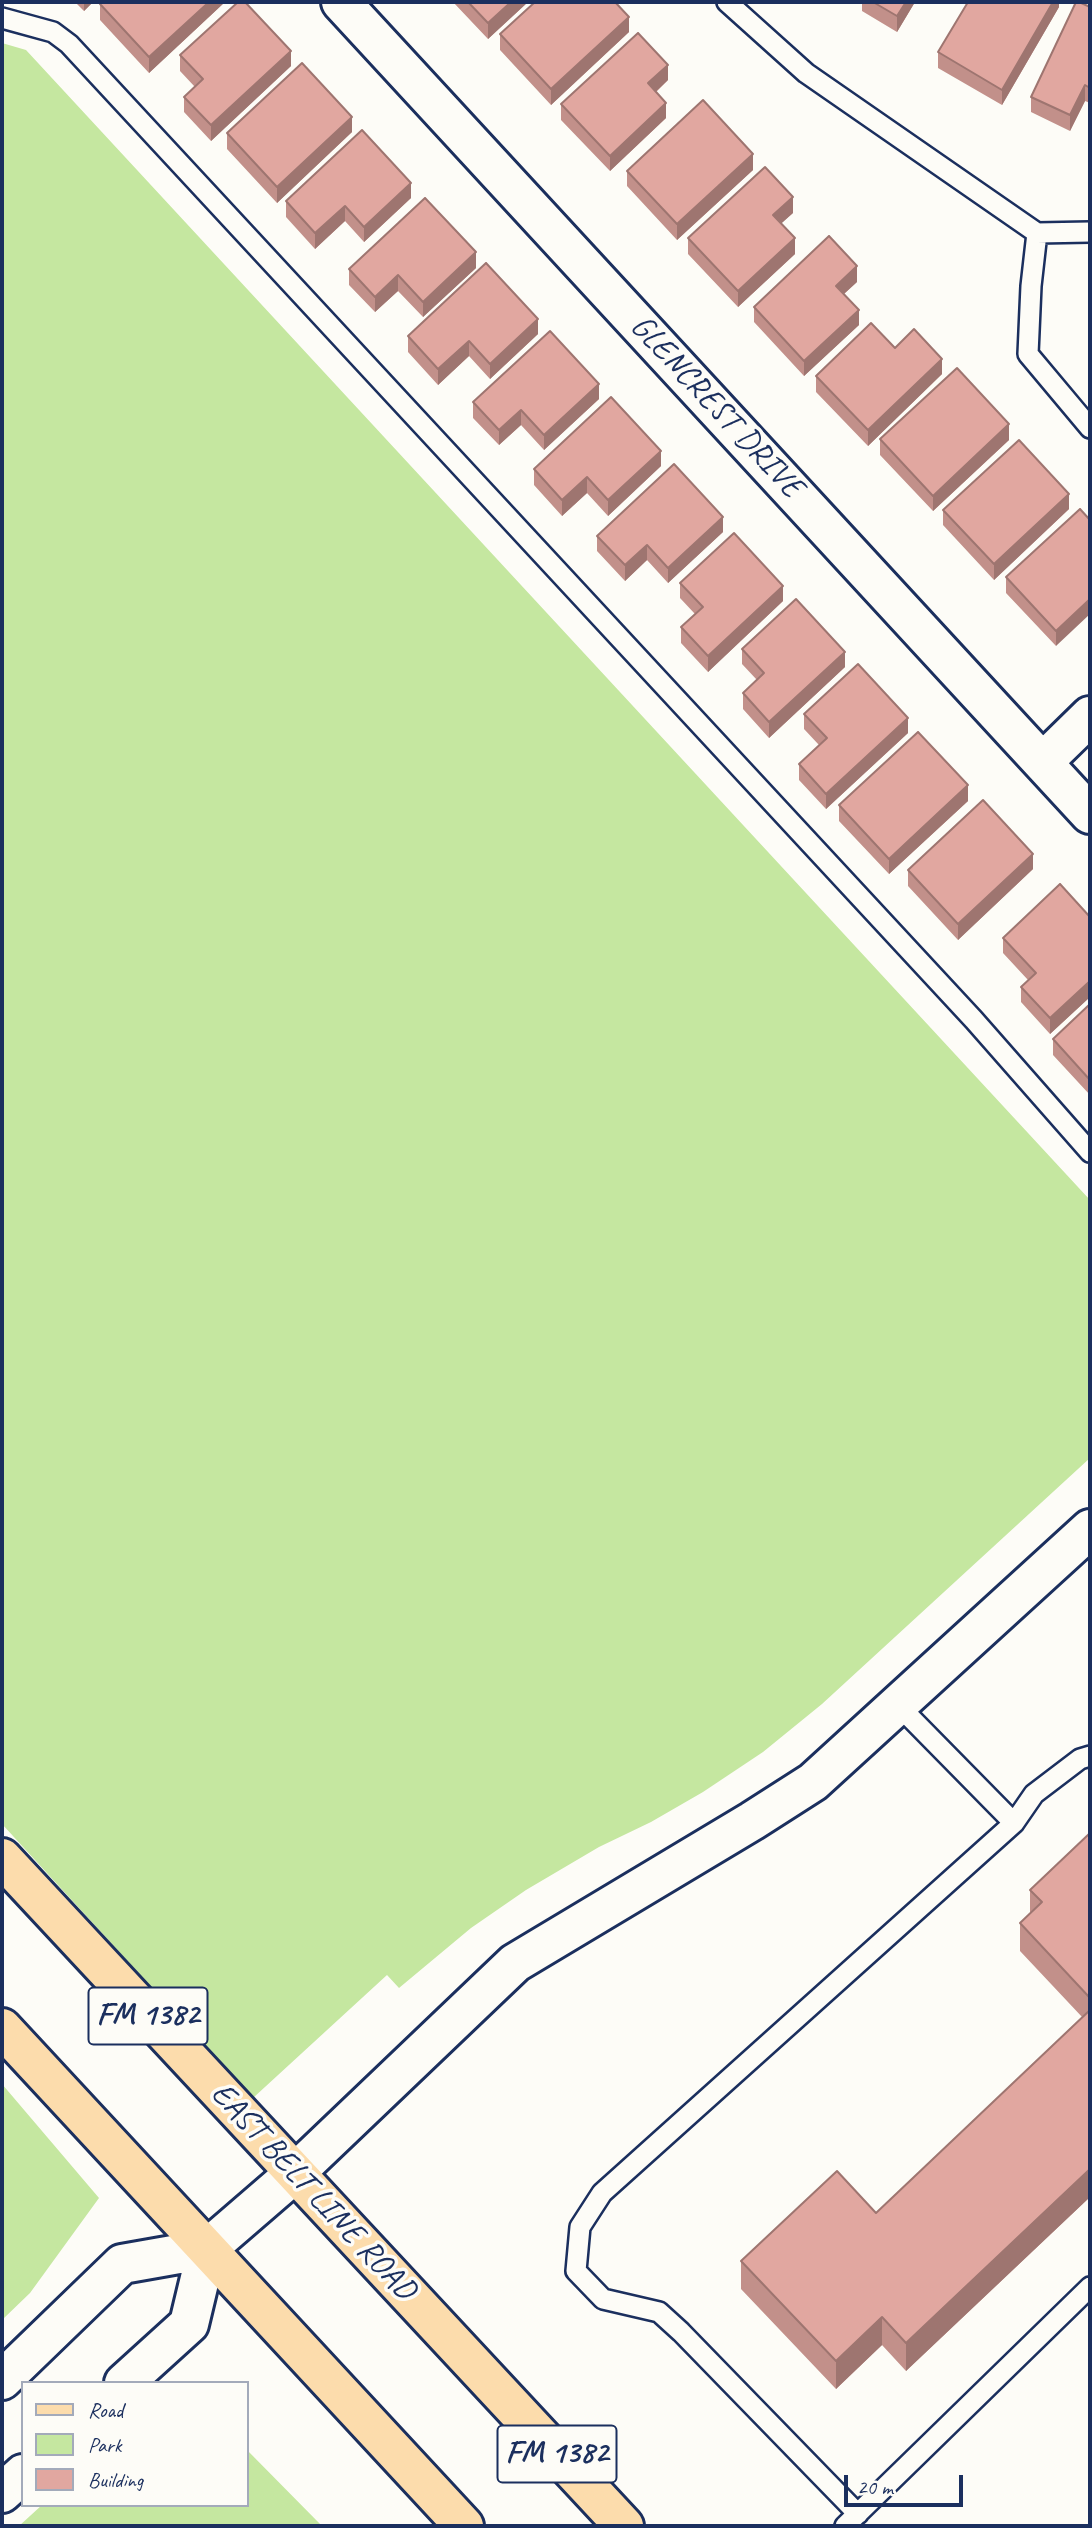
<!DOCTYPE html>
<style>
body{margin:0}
#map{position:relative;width:1092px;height:2528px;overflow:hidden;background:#fdfcf7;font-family:Caveat,sans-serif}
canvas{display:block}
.frame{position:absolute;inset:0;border:4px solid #1b2f5e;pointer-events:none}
.legend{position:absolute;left:21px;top:2381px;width:228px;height:126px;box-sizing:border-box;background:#fdfcf7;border:2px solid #a3aaba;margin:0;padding:9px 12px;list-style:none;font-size:21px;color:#1b2f5e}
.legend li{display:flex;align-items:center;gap:14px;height:35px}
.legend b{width:35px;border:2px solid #a3aaba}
.scale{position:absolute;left:844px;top:2475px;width:119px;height:32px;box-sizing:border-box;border:4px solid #1b2f5e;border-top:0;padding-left:9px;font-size:21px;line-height:24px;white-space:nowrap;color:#1b2f5e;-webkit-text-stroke:5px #fdfcf7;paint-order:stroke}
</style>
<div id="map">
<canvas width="1092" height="2528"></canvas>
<div class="frame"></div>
<ul class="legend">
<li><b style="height:9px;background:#fcdcac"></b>Road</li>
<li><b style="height:19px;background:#c5e7a0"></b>Park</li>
<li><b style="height:19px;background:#e1a7a0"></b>Building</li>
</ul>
<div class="scale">20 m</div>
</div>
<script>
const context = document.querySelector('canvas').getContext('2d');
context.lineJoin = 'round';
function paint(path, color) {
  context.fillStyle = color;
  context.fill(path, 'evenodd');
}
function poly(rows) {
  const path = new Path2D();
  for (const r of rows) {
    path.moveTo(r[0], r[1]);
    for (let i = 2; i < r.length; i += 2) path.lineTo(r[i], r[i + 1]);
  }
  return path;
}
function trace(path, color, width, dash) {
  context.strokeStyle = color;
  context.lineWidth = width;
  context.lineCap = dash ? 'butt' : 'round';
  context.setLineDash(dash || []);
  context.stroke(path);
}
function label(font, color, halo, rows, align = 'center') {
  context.font = font + ' Caveat,sans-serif';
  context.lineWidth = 7;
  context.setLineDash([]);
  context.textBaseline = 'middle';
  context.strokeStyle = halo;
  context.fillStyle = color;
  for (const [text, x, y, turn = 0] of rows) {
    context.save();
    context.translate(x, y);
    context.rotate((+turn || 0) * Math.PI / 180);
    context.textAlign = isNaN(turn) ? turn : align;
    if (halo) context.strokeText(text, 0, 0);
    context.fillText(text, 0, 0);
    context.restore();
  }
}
const green = poly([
 [2,43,26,50,1090,1200,1090,1458,822,1704,763,1752,703,1792,651,1822,599,1847,526,1890,471,1928,399,1988,387,1975,253,2098,2,1824],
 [2,2084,99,2198,30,2293,2,2320],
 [247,2450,322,2526,19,2526,42,2505,247,2505]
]);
const service = poly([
 [727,2,806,73,1037,233,1031,286,1028,354,1090,428],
 [2,18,53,32,69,44,974,1020,1090,1152],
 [1037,233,1090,232],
 [898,1705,1014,1823,1034,1794,1080,1759,1090,1756],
 [858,2514,681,2332,659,2312,603,2299,576,2271,580,2227,602,2193,1014,1823],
 [845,2526,1090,2287]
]);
const minor = poly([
 [341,2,1090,814],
 [1043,762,1090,716]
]);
const tertiary = poly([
 [207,2249,295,2173,515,1963,752,1821,813,1782,1090,1529],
 [2,2380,122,2264,207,2249],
 [124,2383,189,2324,207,2249],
 [2,2493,23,2474]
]);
const primary = poly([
 [2,1858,624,2526],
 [2,2028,464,2526]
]);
const wall = poly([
 [75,2,93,2,84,11],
 [103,2,225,2,149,73,100,20,100,4],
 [453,2,528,2,488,39],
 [862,2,915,2,897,32,862,11],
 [1059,2,1059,7,1002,105,938,68,938,52],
 [1090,7,1090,103,1085,101,1070,131,1031,112,1031,97],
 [629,32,551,105,500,50,500,34],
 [180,55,291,66,211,141,184,112,184,97,195,87,180,71],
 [668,80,656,92,666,118,610,171,561,120,561,104],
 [352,132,277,203,227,149,227,133],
 [753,170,677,240,627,186,627,171],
 [411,198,364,242,345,221,315,249,286,217,286,201],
 [793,213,781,223,795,254,738,307,688,254,688,238],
 [476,268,423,317,398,291,375,312,349,285,349,269],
 [857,282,844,294,859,325,804,376,754,322,754,307],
 [538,334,490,379,469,356,438,385,408,352,408,336],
 [895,348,942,374,868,446,816,392,816,376],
 [599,399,544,450,521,425,499,445,473,418,473,402],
 [880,439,1009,440,933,511,880,455],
 [661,466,608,516,587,493,562,516,534,485,534,469],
 [1069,509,994,580,943,525,943,510],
 [1080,509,1056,646,1006,593,1006,577],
 [723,532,668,583,647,560,625,581,597,551,597,536],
 [680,583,783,601,708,672,681,643,681,627,695,614,680,598],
 [742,649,845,667,769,738,743,709,743,693,757,680,742,664],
 [804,714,908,733,826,809,799,780,799,764,819,745,804,729],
 [968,801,889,874,839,821,839,805],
 [1033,869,958,940,908,886,908,870],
 [1090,917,1090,997,1050,1034,1021,1002,1021,987,1028,980,1003,953,1003,938],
 [1090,1004,1090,1095,1053,1055,1053,1039],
 [1090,1833,1090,2197,906,2371,882,2345,836,2389,741,2289,741,2261,876,2213,1083,2018,1020,1951,1020,1923,1030,1913,1030,1890]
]);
const shadedWall = poly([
 [84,2,93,2,84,11],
 [209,2,225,2,149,73,149,57],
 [511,2,528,2,488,39,488,23],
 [906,2,915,2,897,32,897,16],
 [1053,2,1059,2,1059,7,1002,105,1002,90],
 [629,17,629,32,551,105,551,89],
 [291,51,291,66,211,141,211,125],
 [668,65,668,80,648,99,648,83],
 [1085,85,1085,101,1070,131,1070,115],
 [666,103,666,118,610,171,610,156],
 [352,117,352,132,277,203,277,187],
 [753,154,753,170,677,240,677,224],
 [411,183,411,198,364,242,364,227],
 [793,197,793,213,773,231,773,215],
 [345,206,345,221,315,249,315,233],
 [795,238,795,254,738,307,738,291],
 [476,252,476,268,423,317,423,302],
 [857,266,857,282,836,301,836,286],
 [398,275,398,291,375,312,375,297],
 [859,310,859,325,804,376,804,361],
 [538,319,538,334,490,379,490,364],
 [469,341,469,356,438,385,438,369],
 [942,359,942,374,868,446,868,430],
 [599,384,599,399,544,450,544,435],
 [521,410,521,425,499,445,499,430],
 [1009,424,1009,440,933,511,933,496],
 [661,451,661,466,608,516,608,500],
 [587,477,587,493,562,516,562,500],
 [1069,494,1069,509,994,580,994,564],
 [723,517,723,532,668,583,668,568],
 [647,545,647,560,625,581,625,565],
 [783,586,783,601,708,672,708,656],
 [1090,599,1090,614,1056,646,1056,631],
 [845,652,845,667,769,738,769,722],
 [908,718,908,733,826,809,826,794],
 [968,785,968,801,889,874,889,859],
 [1033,854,1033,869,958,940,958,924],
 [1090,981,1090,997,1050,1034,1050,1018],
 [1090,2169,1090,2197,906,2371,906,2343],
 [882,2317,882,2345,836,2389,836,2361]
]);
const building = poly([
 [103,2,209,2,149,57,100,4,103,2],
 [238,2,245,2,291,51,211,125,184,97,203,79,180,55,238,2],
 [468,2,511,2,488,23,468,2],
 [535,2,615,2,629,17,551,89,500,34,535,2],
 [873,2,906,2,897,16,873,2],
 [968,2,1053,2,1002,90,938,52,968,2],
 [1076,2,1079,2,1090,7,1090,88,1085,85,1070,115,1031,97,1076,2],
 [638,33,668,65,648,83,666,103,610,156,561,104,638,33],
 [302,63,352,117,277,187,227,133,302,63],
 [703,100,753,154,677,224,627,171,703,100],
 [362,130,411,183,364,227,345,206,315,233,286,201,362,130],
 [765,167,793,197,773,215,795,238,738,291,688,238,765,167],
 [425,198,476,252,423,302,398,275,375,297,349,269,425,198],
 [829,236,857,266,836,286,859,310,804,361,754,307,829,236],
 [486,263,538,319,490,364,469,341,438,369,408,336,486,263],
 [871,323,895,348,914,329,942,359,868,430,816,376,871,323],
 [550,331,599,384,544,435,521,410,499,430,473,402,550,331],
 [957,368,1009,424,933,496,880,439,957,368],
 [611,397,661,451,608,500,587,477,562,500,534,469,611,397],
 [1019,440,1069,494,994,564,943,510,1019,440],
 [674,464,723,517,668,568,647,545,625,565,597,536,674,464],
 [1080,509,1090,520,1090,599,1056,631,1006,577,1080,509],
 [734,533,783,586,708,656,681,627,703,607,680,583,734,533],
 [796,599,845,652,769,722,743,693,764,673,742,649,796,599],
 [858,664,908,718,826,794,799,764,827,738,804,714,858,664],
 [918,732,968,785,889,859,839,805,918,732],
 [983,800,1033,854,958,924,908,870,983,800],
 [1060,884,1090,917,1090,981,1050,1018,1021,987,1036,973,1003,938,1060,884],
 [1090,1004,1090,1080,1053,1039,1090,1004],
 [1090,1833,1090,1998,1020,1923,1042,1902,1030,1890,1090,1833],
 [1090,2010,1090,2169,906,2343,882,2317,836,2361,741,2261,837,2171,876,2213,1090,2010]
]);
const shields = [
 [148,2016,119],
 [557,2454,119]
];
const shieldNames = [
 ["FM 1382",148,2016],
 ["FM 1382",557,2454]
];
const streetNames = [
 ["GLENCREST DRIVE",716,407,47],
 ["EAST BELT LINE ROAD",313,2192,47]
];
paint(green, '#c5e7a0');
trace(service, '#1b2f5e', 24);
trace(minor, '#1b2f5e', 44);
trace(tertiary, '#1b2f5e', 44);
trace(primary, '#1b2f5e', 44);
trace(service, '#fdfcf7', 19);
trace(minor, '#fdfcf7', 38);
trace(tertiary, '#fdfcf7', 38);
trace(primary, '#fcdcac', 38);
paint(wall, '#c2908a');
paint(shadedWall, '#9e7570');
paint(building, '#e1a7a0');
trace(building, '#9e7570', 2);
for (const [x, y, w] of shields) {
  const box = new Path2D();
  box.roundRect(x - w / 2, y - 28.5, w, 57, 5);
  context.fillStyle = '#fdfcf7';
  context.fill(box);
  trace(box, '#1b2f5e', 2);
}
label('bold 32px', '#1b2f5e', null, shieldNames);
label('33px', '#1b2f5e', '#fdfcf7', streetNames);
</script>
